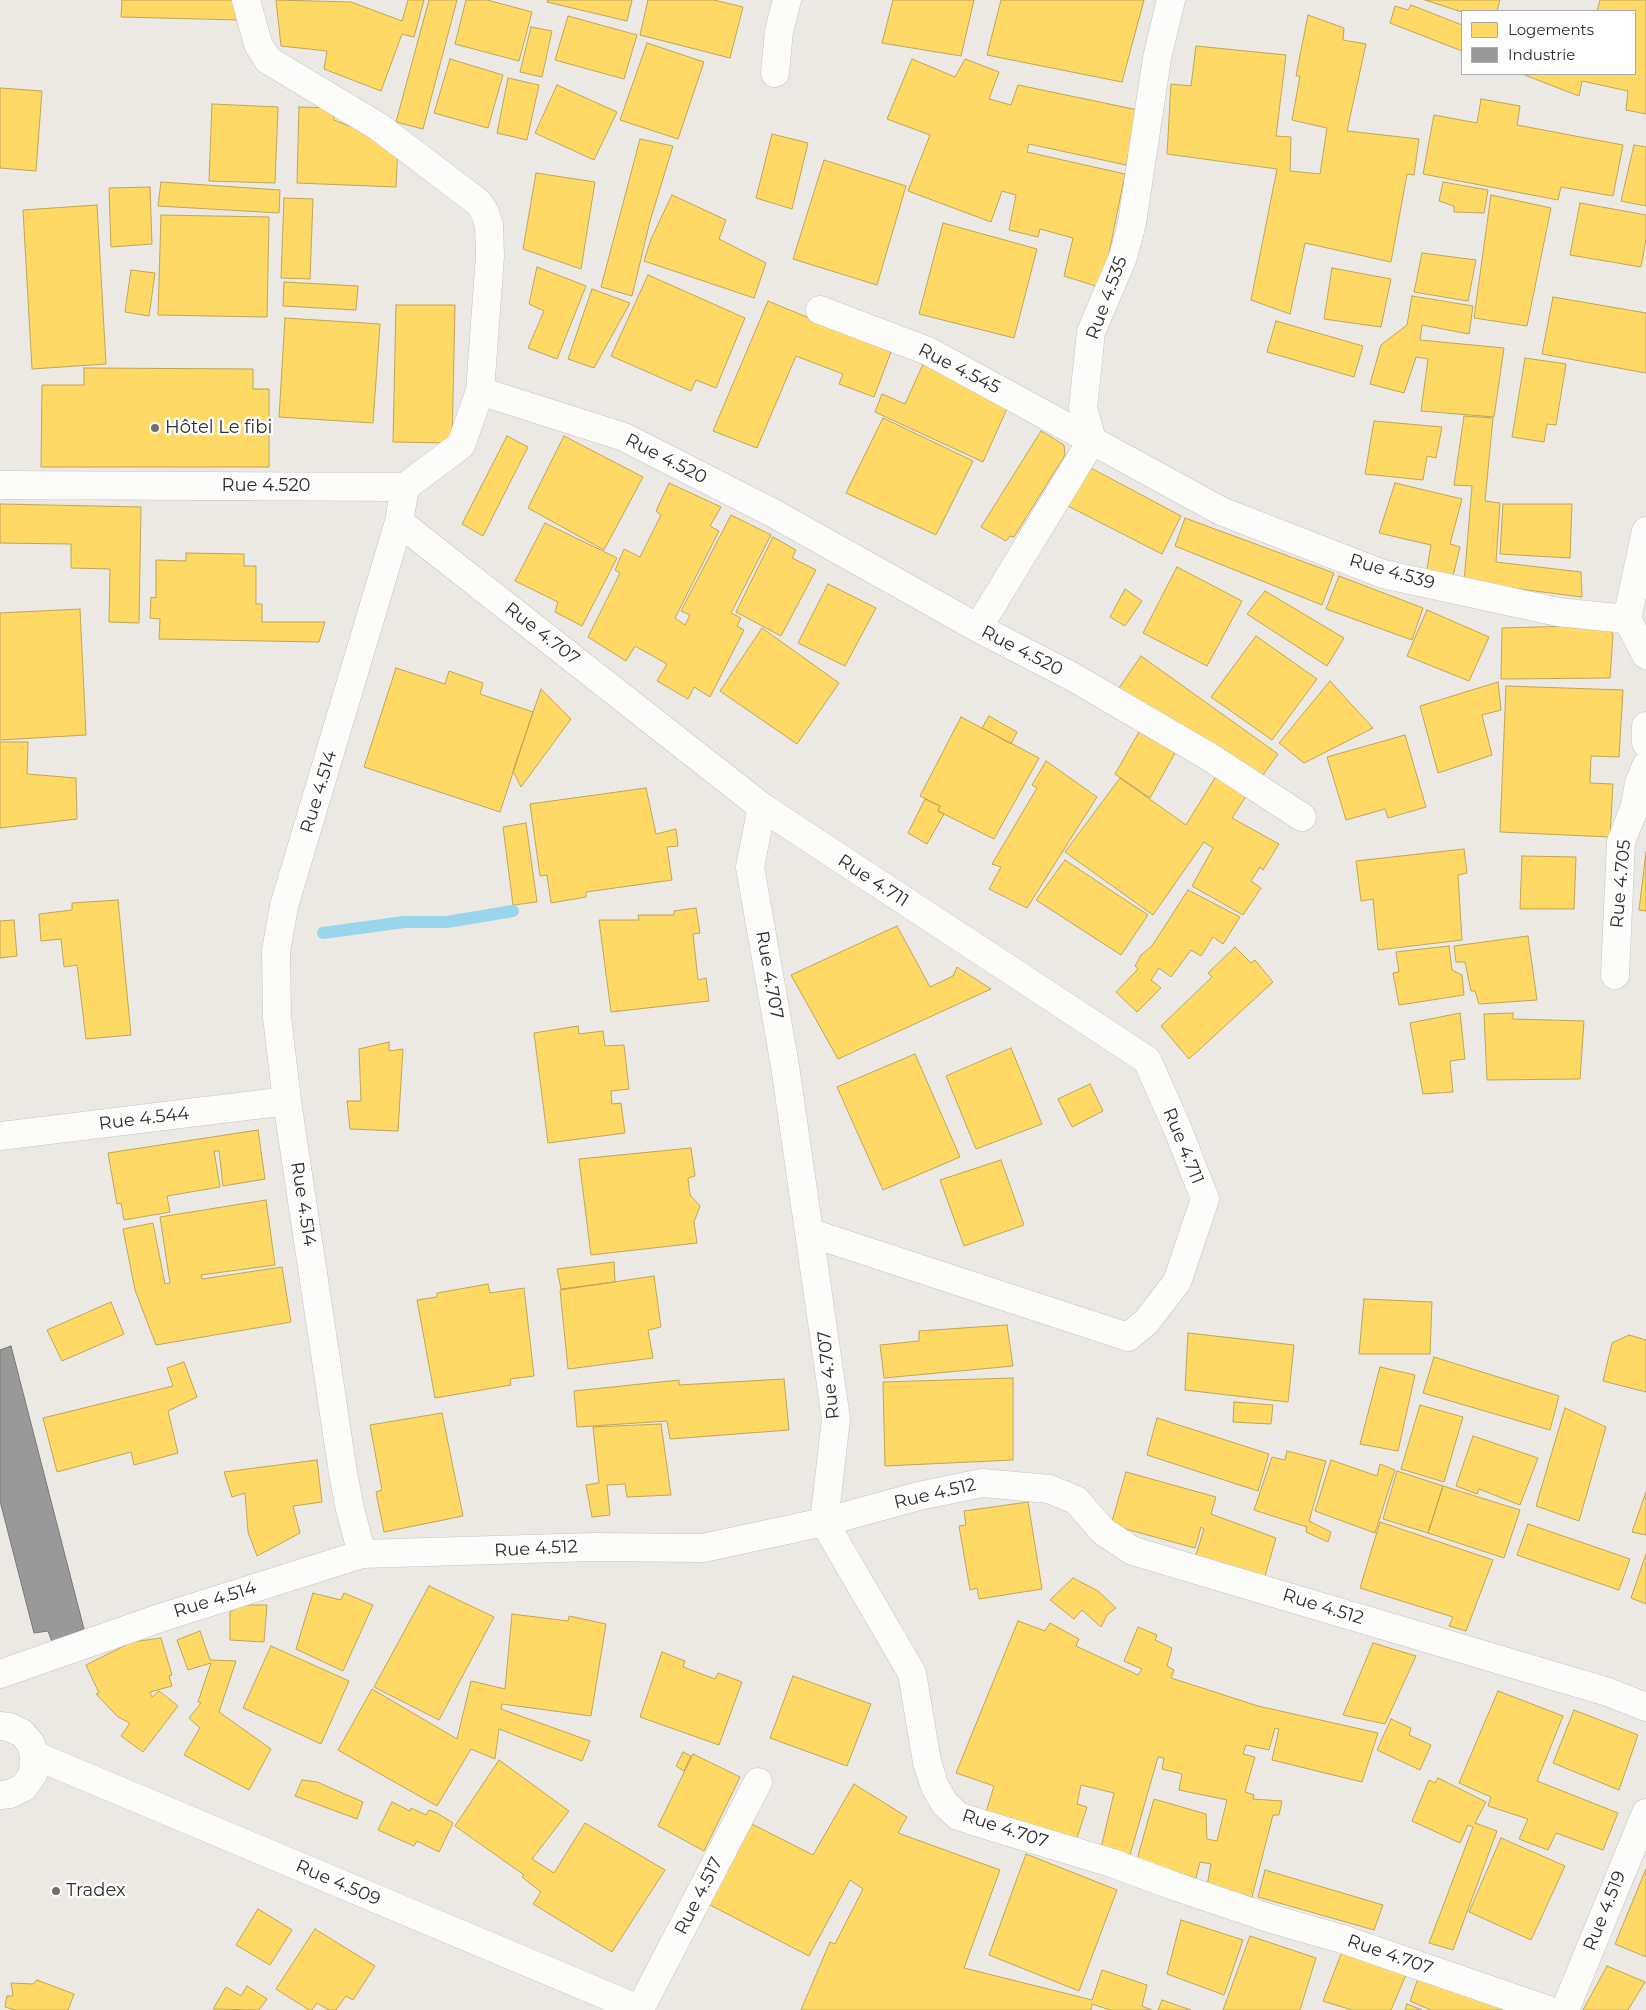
<!DOCTYPE html>
<meta charset="utf-8">
<style>
body{margin:0}
#map{position:relative;width:1646px;height:2010px;overflow:hidden;background:#ece8e4;font-family:Montserrat,sans-serif}
canvas{display:block}
.legend{position:absolute;left:1461px;top:10px;width:175px;height:65px;box-sizing:border-box;background:#fff;border:1px solid #ababab;margin:0;padding:6px 9px;list-style:none;font-size:15px;color:#2e2e2e}
.legend li{display:flex;align-items:center;gap:10px;height:25px}
.legend b{width:25px;border:1px solid #ababab}
</style>
<div id="map">
<canvas width="1646" height="2010"></canvas>
<ul class="legend">
<li><b style="height:14px;background:#ffd966"></b>Logements</li>
<li><b style="height:14px;background:#999"></b>Industrie</li>
</ul>
</div>
<script>
const context = document.querySelector('canvas').getContext('2d');
context.lineJoin = 'round';
function paint(path, color) {
  context.fillStyle = color;
  context.fill(path, 'evenodd');
}
function poly(rows) {
  const path = new Path2D();
  for (const r of rows) {
    path.moveTo(r[0], r[1]);
    for (let i = 2; i < r.length; i += 2) path.lineTo(r[i], r[i + 1]);
  }
  return path;
}
function trace(path, color, width, dash) {
  context.strokeStyle = color;
  context.lineWidth = width;
  context.lineCap = dash ? 'butt' : 'round';
  context.setLineDash(dash || []);
  context.stroke(path);
}
function label(font, color, halo, rows, align = 'center') {
  context.font = font + ' Montserrat,sans-serif';
  context.lineWidth = 5;
  context.setLineDash([]);
  context.textBaseline = 'middle';
  context.strokeStyle = halo;
  context.fillStyle = color;
  for (const [text, x, y, turn = 0] of rows) {
    context.save();
    context.translate(x, y);
    context.rotate((+turn || 0) * Math.PI / 180);
    context.textAlign = isNaN(turn) ? turn : align;
    if (halo) context.strokeText(text, 0, 0);
    context.fillText(text, 0, 0);
    context.restore();
  }
}
const homes = poly([
 [122,0,240,0,239,20,121,17,122,0],
 [276,0,351,2,402,21,408,0,424,0,414,37,402,34,381,91,324,69,327,51,281,46,276,0],
 [429,0,457,0,423,129,396,122,429,0],
 [466,0,487,0,532,12,519,61,455,44,466,0],
 [548,0,632,0,627,21,547,2,548,0],
 [648,0,714,0,743,7,730,58,640,35,648,0],
 [893,0,974,0,961,56,882,43,893,0],
 [1001,0,1144,0,1122,82,987,55,1001,0],
 [1425,0,1500,0,1497,11,1462,12,1425,0],
 [1600,0,1646,0,1646,114,1626,110,1628,91,1582,81,1579,96,1522,74,1635,74,1635,11,1597,11,1600,0],
 [1411,5,1462,25,1462,51,1390,23,1395,6,1408,10,1411,5],
 [1308,15,1344,28,1343,40,1366,44,1347,131,1419,139,1414,175,1407,174,1391,262,1305,243,1290,314,1251,300,1277,169,1167,154,1171,84,1191,86,1196,46,1286,55,1276,136,1291,137,1290,171,1320,174,1327,128,1292,120,1300,76,1296,76,1308,15],
 [568,16,637,35,624,79,555,60,568,16],
 [531,27,552,31,542,77,520,72,531,27],
 [647,43,704,62,678,139,620,120,647,43],
 [450,59,503,75,488,128,434,113,450,59],
 [912,59,955,77,965,59,999,72,989,99,1011,105,1018,85,1138,110,1126,165,1029,144,1027,152,1125,174,1107,263,1096,286,1064,276,1073,238,1040,229,1038,237,1009,230,1016,195,1002,191,991,222,908,191,930,135,887,119,912,59],
 [508,78,539,85,527,140,497,133,508,78],
 [557,85,617,112,594,160,535,133,557,85],
 [0,88,42,91,36,171,0,168,0,88],
 [1481,99,1520,106,1517,125,1623,145,1613,196,1561,187,1558,200,1423,174,1434,115,1477,123,1481,99],
 [212,104,278,107,275,183,209,181,212,104],
 [299,107,334,108,334,120,398,145,396,187,297,183,299,107],
 [772,134,808,143,792,209,756,198,772,134],
 [640,139,673,146,650,221,632,296,601,287,640,139],
 [1634,145,1646,147,1646,206,1621,201,1634,145],
 [824,160,906,186,877,285,793,259,824,160],
 [536,173,595,182,581,269,523,249,536,173],
 [161,182,280,190,279,213,158,206,161,182],
 [1443,182,1488,190,1484,213,1454,212,1454,206,1439,201,1443,182],
 [150,187,152,244,111,247,109,188,150,187],
 [672,195,726,220,719,239,766,263,754,298,644,261,651,239,672,195],
 [1491,195,1551,208,1527,326,1474,318,1491,195],
 [284,198,313,199,310,279,281,278,284,198],
 [1580,203,1646,215,1646,239,1641,267,1570,255,1580,203],
 [97,205,106,364,32,369,23,210,97,205],
 [161,215,269,217,267,317,158,315,161,215],
 [943,223,1037,249,1014,338,919,314,943,223],
 [1422,253,1476,260,1468,301,1414,292,1422,253],
 [537,267,586,286,557,359,528,348,544,311,529,304,537,267],
 [1332,268,1391,279,1381,327,1324,319,1332,268],
 [131,270,155,273,149,316,125,312,131,270],
 [648,275,745,318,716,388,696,380,691,391,611,356,648,275],
 [284,282,358,286,356,310,283,306,284,282],
 [592,289,630,303,594,368,568,359,592,289],
 [1412,296,1473,306,1469,334,1422,325,1420,340,1504,348,1494,417,1421,411,1428,359,1416,357,1404,393,1370,384,1381,345,1407,325,1412,296],
 [1553,297,1646,313,1646,373,1542,354,1553,297],
 [768,301,891,352,874,397,839,384,843,374,796,356,757,448,713,431,768,301],
 [396,305,455,305,452,443,393,442,396,305],
 [285,318,380,324,373,423,279,417,285,318],
 [1276,321,1363,346,1354,377,1267,352,1276,321],
 [1525,358,1566,364,1556,425,1547,424,1544,442,1512,437,1525,358],
 [924,362,1011,400,983,462,875,412,882,394,905,404,924,362],
 [84,368,253,369,253,389,269,389,269,467,41,467,42,385,84,385,84,368],
 [1464,416,1493,418,1485,501,1500,503,1496,562,1581,572,1582,597,1464,582,1472,486,1454,485,1464,416],
 [883,418,973,461,936,535,846,493,883,418],
 [1374,421,1442,427,1436,458,1427,456,1423,480,1365,474,1374,421],
 [1041,431,1064,445,1065,455,1014,537,1010,536,1006,541,981,527,1041,431],
 [507,436,528,447,483,536,462,524,507,436],
 [564,436,643,477,604,550,528,508,564,436],
 [1089,467,1181,516,1162,554,1068,506,1089,467],
 [669,483,721,507,710,526,719,531,675,618,685,625,690,615,681,611,731,515,771,535,731,613,741,618,737,626,744,630,710,697,694,687,688,699,657,681,667,664,635,646,626,661,588,637,620,573,615,570,624,549,640,557,661,515,656,511,669,483],
 [1395,483,1462,499,1450,544,1460,547,1453,576,1427,569,1431,545,1379,533,1395,483],
 [0,504,141,507,139,623,109,622,110,569,71,568,71,544,0,543,0,504],
 [1503,504,1572,504,1570,558,1500,554,1503,504],
 [1185,518,1334,573,1322,605,1175,546,1185,518],
 [545,523,617,558,582,626,555,612,558,602,515,581,545,523],
 [773,537,796,550,792,558,816,570,781,636,736,612,773,537],
 [186,553,244,554,244,566,256,566,256,604,262,604,262,622,325,622,319,642,159,639,160,619,150,618,151,597,156,598,156,560,186,561,186,553],
 [1177,567,1242,601,1207,666,1143,633,1177,567],
 [1339,576,1423,608,1412,640,1326,609,1339,576],
 [828,584,876,608,845,666,798,643,828,584],
 [1125,589,1142,601,1125,626,1110,617,1125,589],
 [1265,591,1344,638,1327,666,1247,614,1265,591],
 [80,609,86,735,0,740,0,613,80,609],
 [1427,610,1489,637,1469,681,1407,656,1427,610],
 [1609,625,1613,636,1610,678,1501,679,1502,628,1609,625],
 [762,628,839,683,797,744,720,691,762,628],
 [1256,636,1317,679,1272,740,1211,697,1256,636],
 [1141,656,1278,754,1255,786,1119,688,1141,656],
 [396,668,445,684,449,671,483,683,480,694,533,712,500,812,364,767,396,668],
 [1330,681,1373,728,1304,763,1279,743,1330,681],
 [1498,682,1501,710,1482,715,1492,755,1438,773,1420,706,1498,682],
 [1506,686,1623,690,1619,757,1591,756,1590,783,1613,784,1610,837,1500,832,1506,686],
 [541,689,571,719,521,787,513,771,541,689],
 [989,716,1017,732,1011,744,982,728,989,716],
 [961,717,1039,758,994,839,938,811,940,806,920,796,961,717],
 [1139,732,1175,753,1150,798,1115,774,1139,732],
 [1405,735,1426,807,1388,818,1385,809,1346,820,1327,757,1405,735],
 [0,742,28,742,27,774,76,778,77,819,0,828,0,742],
 [1046,761,1097,797,1027,908,989,889,1001,867,992,864,1037,788,1032,785,1046,761],
 [1216,776,1246,796,1232,818,1279,844,1263,870,1260,867,1251,881,1261,888,1243,915,1192,886,1213,848,1204,842,1153,915,1065,852,1120,778,1186,825,1216,776],
 [646,788,656,834,676,829,678,846,667,847,672,880,586,892,586,897,551,903,547,875,540,876,530,804,646,788],
 [925,799,940,806,938,811,944,814,927,844,908,833,925,799],
 [526,823,537,902,513,905,503,827,526,823],
 [1464,849,1467,873,1458,875,1462,940,1378,950,1373,899,1361,901,1356,861,1464,849],
 [1646,852,1646,911,1639,910,1646,852],
 [1522,856,1576,857,1574,909,1520,909,1522,856],
 [1065,860,1148,915,1121,955,1036,900,1065,860],
 [1188,890,1240,917,1223,944,1213,937,1201,956,1191,950,1171,977,1159,968,1151,980,1161,988,1137,1012,1116,992,1138,969,1135,966,1141,955,1152,946,1188,890],
 [118,900,131,1035,86,1039,77,965,64,967,61,939,41,941,39,914,72,910,72,903,118,900],
 [696,908,700,933,693,934,698,980,706,978,709,1001,611,1012,599,920,639,920,638,915,674,915,674,911,696,908],
 [14,920,17,956,0,958,0,921,14,920],
 [897,926,930,987,953,976,957,967,991,989,838,1059,791,975,897,926],
 [1528,936,1537,1000,1479,1004,1475,991,1471,991,1465,962,1456,962,1454,946,1528,936],
 [1449,946,1452,970,1462,975,1464,995,1399,1005,1393,973,1399,972,1396,952,1449,946],
 [1235,947,1251,963,1255,960,1273,982,1189,1059,1161,1026,1212,977,1208,973,1235,947],
 [1460,1013,1465,1059,1450,1061,1453,1092,1423,1094,1410,1023,1460,1013],
 [1513,1013,1513,1019,1584,1021,1580,1079,1487,1080,1484,1014,1513,1013],
 [578,1026,579,1034,603,1031,605,1046,624,1045,629,1089,611,1091,612,1104,621,1103,625,1133,548,1143,534,1033,578,1026],
 [389,1042,389,1051,403,1049,398,1131,350,1129,347,1101,361,1101,359,1049,389,1042],
 [1011,1048,1042,1124,976,1149,946,1076,1011,1048],
 [915,1054,960,1157,883,1190,837,1087,915,1054],
 [1090,1084,1103,1111,1072,1127,1058,1099,1090,1084],
 [258,1130,265,1179,223,1186,219,1151,214,1151,220,1187,167,1196,170,1212,124,1220,121,1203,117,1204,108,1153,258,1130],
 [691,1148,695,1176,688,1178,690,1195,700,1206,694,1222,697,1243,591,1255,579,1159,691,1148],
 [1001,1160,1024,1225,964,1246,940,1180,1001,1160],
 [266,1200,275,1265,201,1275,202,1279,282,1267,291,1322,156,1345,135,1290,123,1229,153,1223,165,1284,170,1283,160,1217,266,1200],
 [614,1262,615,1282,561,1289,557,1269,614,1262],
 [654,1276,661,1327,648,1330,653,1358,568,1369,560,1290,654,1276],
 [488,1284,490,1293,524,1288,534,1376,510,1379,511,1385,435,1398,417,1300,437,1297,437,1293,488,1284],
 [1364,1299,1432,1302,1430,1354,1359,1354,1364,1299],
 [111,1302,124,1334,62,1361,47,1330,111,1302],
 [1007,1325,1013,1366,884,1378,880,1345,919,1341,919,1331,1007,1325],
 [1188,1333,1294,1345,1288,1402,1185,1390,1188,1333],
 [1629,1335,1646,1340,1646,1392,1603,1381,1612,1343,1629,1335],
 [1434,1357,1559,1396,1550,1430,1423,1393,1434,1357],
 [184,1362,197,1397,168,1411,178,1453,134,1465,131,1452,57,1472,43,1418,173,1386,167,1368,184,1362],
 [1380,1367,1415,1375,1398,1451,1360,1444,1380,1367],
 [1013,1378,1013,1460,885,1466,883,1382,1013,1378],
 [784,1379,789,1430,670,1439,667,1421,577,1427,574,1391,679,1380,679,1385,784,1379],
 [1234,1402,1273,1405,1271,1424,1233,1422,1234,1402],
 [1420,1405,1463,1417,1444,1482,1401,1469,1420,1405],
 [1565,1408,1606,1427,1579,1521,1536,1506,1565,1408],
 [442,1413,463,1516,384,1532,376,1492,382,1490,370,1425,442,1413],
 [1157,1418,1269,1454,1258,1491,1147,1455,1157,1418],
 [661,1424,671,1495,627,1497,625,1484,607,1485,610,1515,592,1517,586,1485,599,1483,593,1427,661,1424],
 [1473,1436,1538,1458,1520,1505,1479,1489,1477,1494,1456,1486,1473,1436],
 [1287,1451,1326,1461,1309,1521,1331,1532,1328,1542,1306,1532,1307,1527,1254,1510,1272,1457,1285,1460,1287,1451],
 [317,1460,322,1502,293,1506,300,1533,257,1556,248,1532,245,1493,232,1497,224,1472,317,1460],
 [1331,1460,1377,1476,1380,1464,1395,1470,1375,1533,1315,1511,1331,1460],
 [1397,1471,1443,1486,1428,1533,1383,1519,1397,1471],
 [1126,1472,1216,1497,1211,1514,1276,1538,1265,1576,1195,1558,1204,1529,1201,1527,1195,1548,1111,1525,1126,1472],
 [1443,1486,1520,1510,1504,1558,1428,1533,1443,1486],
 [1646,1492,1646,1535,1632,1532,1646,1492],
 [1028,1502,1042,1589,979,1599,977,1588,970,1590,959,1526,966,1525,964,1511,1028,1502],
 [1380,1522,1493,1560,1466,1631,1449,1626,1453,1617,1360,1588,1380,1522],
 [1528,1524,1630,1559,1619,1590,1517,1555,1528,1524],
 [1646,1554,1646,1604,1631,1598,1646,1554],
 [1073,1578,1098,1591,1116,1608,1107,1615,1101,1627,1082,1610,1074,1619,1050,1600,1073,1578],
 [429,1586,494,1617,439,1720,374,1687,429,1586],
 [313,1593,341,1600,344,1593,373,1605,343,1671,296,1649,313,1593],
 [238,1605,267,1605,264,1642,230,1640,230,1612,238,1605],
 [512,1614,568,1621,569,1616,606,1624,591,1716,502,1704,501,1709,590,1741,582,1761,499,1729,495,1759,471,1749,437,1806,338,1750,372,1689,457,1739,471,1681,505,1689,512,1614],
 [1018,1621,1045,1631,1050,1623,1079,1639,1076,1646,1138,1675,1142,1669,1124,1661,1138,1627,1157,1635,1155,1640,1172,1648,1167,1666,1174,1670,1171,1678,1258,1706,1378,1733,1362,1782,1272,1760,1279,1729,1275,1728,1269,1750,1246,1745,1243,1754,1255,1757,1245,1792,1254,1795,1253,1799,1282,1801,1279,1815,1273,1815,1252,1897,1207,1886,1211,1864,1200,1862,1196,1878,1136,1863,1154,1799,1206,1814,1207,1839,1217,1841,1227,1800,1179,1790,1182,1774,1162,1769,1164,1758,1158,1757,1130,1855,1101,1848,1114,1793,1081,1785,1077,1804,1087,1807,1077,1838,986,1812,994,1786,956,1773,1018,1621],
 [200,1631,210,1660,236,1661,219,1712,271,1749,249,1790,184,1755,200,1728,189,1718,201,1703,198,1702,211,1663,188,1670,177,1640,200,1631],
 [161,1638,172,1675,169,1676,172,1686,150,1692,152,1697,159,1691,178,1706,143,1752,121,1736,130,1723,118,1717,96,1694,99,1693,86,1665,132,1642,161,1638],
 [1373,1643,1416,1656,1385,1724,1343,1715,1373,1643],
 [271,1646,349,1681,321,1744,243,1708,271,1646],
 [662,1652,685,1661,683,1667,715,1679,718,1673,742,1682,719,1745,640,1717,662,1652],
 [793,1676,871,1704,847,1766,770,1738,793,1676],
 [1498,1691,1563,1716,1537,1781,1618,1813,1603,1850,1556,1833,1548,1850,1519,1839,1528,1819,1488,1806,1491,1797,1459,1783,1498,1691],
 [1574,1710,1638,1735,1619,1790,1553,1763,1574,1710],
 [1391,1719,1411,1728,1409,1735,1431,1745,1420,1770,1377,1750,1391,1719],
 [683,1752,691,1756,684,1771,676,1766,683,1752],
 [693,1754,740,1777,704,1851,658,1826,693,1754],
 [499,1760,569,1811,532,1859,554,1873,585,1823,665,1870,612,1952,533,1904,541,1892,522,1877,524,1875,455,1826,499,1760],
 [1438,1778,1486,1802,1475,1823,1497,1831,1453,1950,1429,1943,1473,1827,1468,1825,1460,1843,1412,1821,1429,1780,1435,1783,1438,1778],
 [302,1780,317,1782,363,1802,357,1819,295,1796,302,1780],
 [854,1784,907,1817,898,1833,1000,1870,964,1968,1092,2000,1102,1970,1147,1985,1142,2006,1152,2010,1110,2010,1092,2004,1091,2010,801,2010,830,1942,835,1944,863,1889,850,1880,809,1956,710,1905,748,1822,813,1855,854,1784],
 [392,1802,410,1811,411,1808,426,1815,429,1810,437,1813,453,1823,439,1852,417,1841,414,1846,378,1830,392,1802],
 [1501,1838,1565,1866,1531,1940,1469,1912,1501,1838],
 [1026,1854,1117,1890,1079,1991,989,1955,1026,1854],
 [1646,1869,1646,1957,1615,1944,1646,1869],
 [1265,1870,1383,1905,1374,1930,1258,1897,1265,1870],
 [258,1909,292,1930,270,1965,236,1945,258,1909],
 [1181,1920,1243,1940,1224,1995,1167,1974,1181,1920],
 [315,1929,375,1966,353,2000,346,1996,336,2010,329,2010,317,2003,312,2010,309,2010,276,1989,315,1929],
 [1250,1936,1316,1958,1300,2010,1223,2010,1250,1936],
 [1343,1949,1408,1970,1391,2010,1352,2010,1323,2001,1343,1949],
 [1607,1966,1645,1982,1628,2010,1583,2010,1607,1966],
 [1420,1973,1510,2010,1431,2010,1410,2001,1420,1973],
 [37,1980,74,1994,68,2010,15,2010,5,2007,7,1996,13,1996,11,1983,33,1984,37,1980],
 [247,1986,267,1999,259,2010,213,2009,226,1987,241,1996,247,1986],
 [1162,2000,1191,2010,1158,2010,1162,2000],
 [1407,2004,1422,2010,1405,2010,1407,2004]
]);
const industry = poly([
 [11,1346,84,1629,52,1642,48,1631,34,1633,0,1501,0,1350,11,1346]
]);
const stream = poly([
 [323,933,404,922,447,922,513,911]
]);
const street = poly([
 [246,0,258,44,268,60,379,127,479,203,485,213,489,225,490,256,480,391],
 [775,73,779,31,787,0],
 [820,310,928,351,1221,511,1383,574,1558,612,1627,619,1646,531],
 [0,485,405,487,461,445,480,391,624,437,773,513,978,628,1073,677,1208,756,1302,817],
 [399,522,762,807,750,867,785,1066,836,1419,824,1522,912,1673,927,1762,935,1787,945,1804,958,1816,986,1825,1112,1863,1174,1886,1272,1919,1342,1939,1548,2010],
 [1627,619,1646,655],
 [978,628,1092,440,1083,408,1091,332,1123,257,1132,223,1157,58,1171,0],
 [1646,726,1646,743],
 [762,807,1147,1060,1178,1130,1205,1199,1177,1282,1146,1322,1128,1337,811,1233],
 [1615,975,1621,842,1635,806,1639,783,1646,766],
 [0,1136,287,1101],
 [362,1554,593,1547,703,1548,824,1522,919,1496,982,1483,1049,1489,1076,1500,1104,1532,1133,1551,1608,1692,1646,1707],
 [0,1674,160,1618,362,1554,350,1509,343,1473,287,1101,277,1017,276,951,284,906,399,522,405,487],
 [640,2009,758,1782],
 [1565,2010,1646,1813]
]);
const secondary = poly([
 [0,1726,9,1727,22,1733,31,1744,34,1755,33,1774,24,1787,10,1794,0,1795],
 [34,1755,641,2010]
]);
const markers = [
 [155,428,5,"#706f6e"],
 [56,1891,5,"#706f6e"]
];
const streetNames = [
 ["Rue 4.535",1107,298,-70],
 ["Rue 4.545",959,369,27],
 ["Rue 4.520",666,459,27],
 ["Rue 4.520",266,486],
 ["Rue 4.539",1392,572,16],
 ["Rue 4.707",542,634,38],
 ["Rue 4.520",1022,651,27],
 ["Rue 4.514",319,792,-73],
 ["Rue 4.711",873,881,33],
 ["Rue 4.705",1621,884,-85],
 ["Rue 4.707",769,975,80],
 ["Rue 4.544",144,1119,-7],
 ["Rue 4.711",1183,1146,68],
 ["Rue 4.514",303,1204,81],
 ["Rue 4.707",829,1375,-96],
 ["Rue 4.512",935,1494,-13],
 ["Rue 4.512",536,1549,-3],
 ["Rue 4.514",215,1600,-17],
 ["Rue 4.512",1323,1607,17],
 ["Rue 4.707",1005,1829,18],
 ["Rue 4.509",338,1883,23],
 ["Rue 4.517",699,1896,-63],
 ["Rue 4.519",1605,1911,-68],
 ["Rue 4.707",1390,1955,19]
];
const poiNames = [
 ["Hôtel Le fibi",165,428],
 ["Tradex",66,1891]
];
paint(homes, '#ffd966');
trace(homes, '#c0a655', 1);
paint(industry, '#999');
trace(industry, '#797979', 1);
trace(stream, '#99d6ec', 12);
trace(street, '#c5c4c5', 29);
trace(secondary, '#c5c4c5', 29);
trace(street, '#fcfcfb', 28);
trace(secondary, '#fcfcfb', 28);
for (const [x, y, r, color] of markers) {
  const dot = new Path2D();
  dot.arc(x, y, r, 0, 2 * Math.PI);
  context.fillStyle = color;
  context.fill(dot);
  trace(dot, '#fff', 2);
}
label('18px', '#2e2e2e', '#fff', streetNames);
label('18px', '#2e2e2e', '#fff', poiNames, 'left');
</script>
